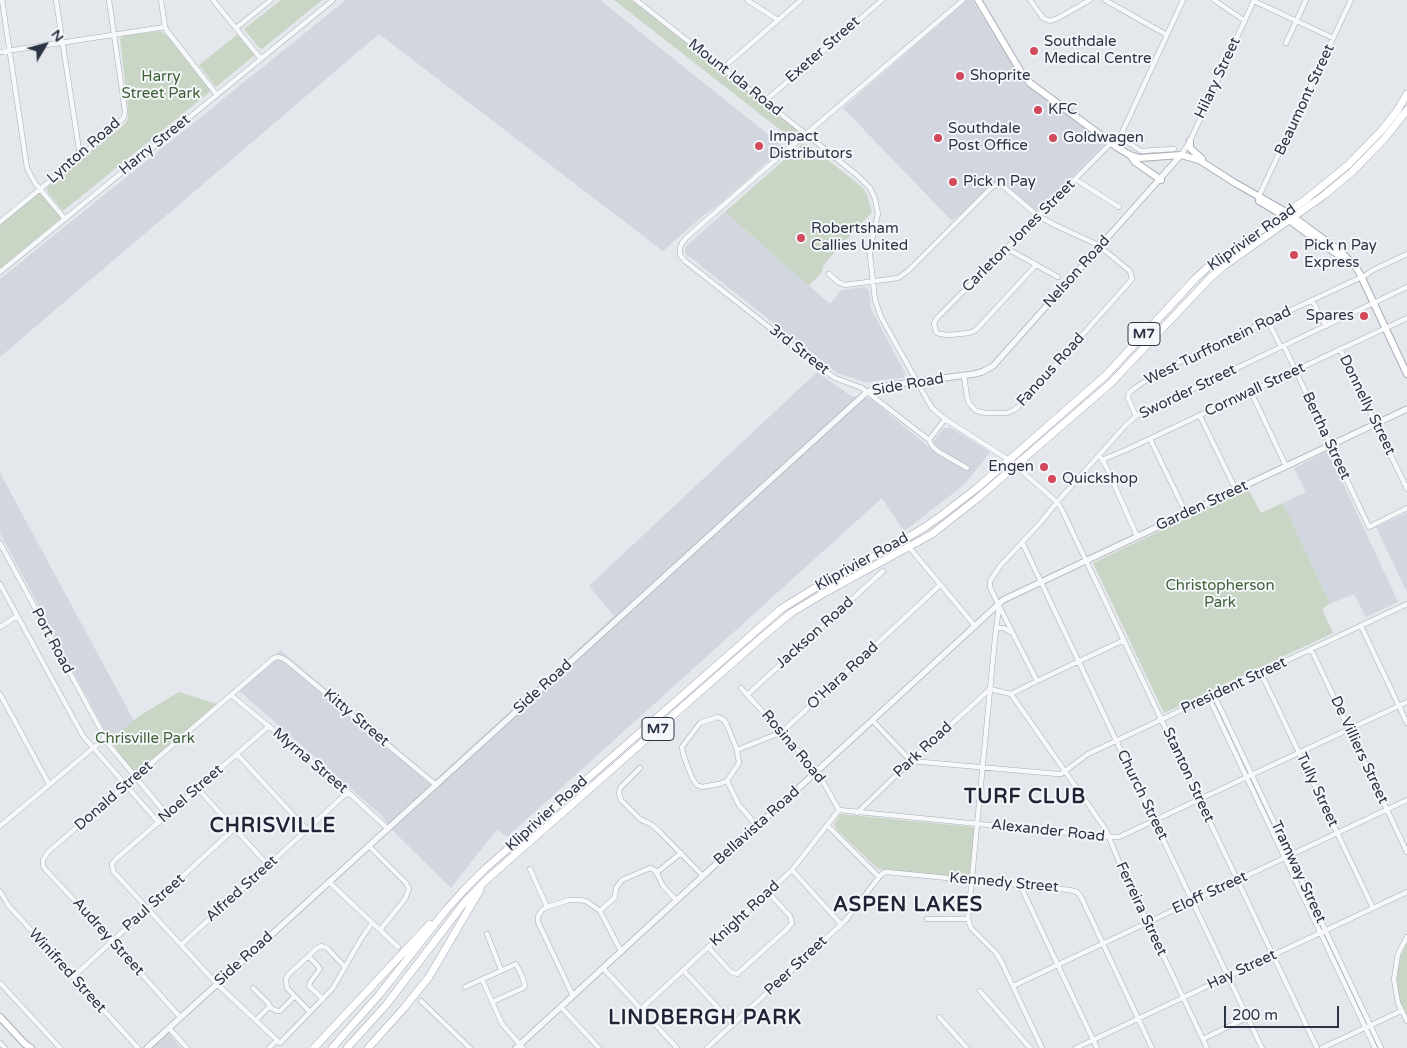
<!DOCTYPE html>
<style>
body{margin:0}
#map{position:relative;width:1407px;height:1048px;overflow:hidden;background:#e4e7ec;font-family:"Varela Round",sans-serif}
canvas{display:block}
.north{position:absolute;left:20px;top:20px;width:50px;height:50px;-webkit-text-stroke:4px #f4f6f9;paint-order:stroke;rotate:53deg;font-size:14px;font-weight:700;line-height:20px;text-align:center;color:#2b3445}
.north::after{content:'';display:block;margin:auto;width:18px;height:22px;background:#2b3445;clip-path:polygon(50% 0,100% 100%,50% 72%,0 100%)}
.scale{position:absolute;left:1224px;top:1006px;width:115px;height:22px;box-sizing:border-box;border:2px solid #2b3445;border-top:0;padding-left:6px;font-size:15px;line-height:18px;white-space:nowrap;color:#2b3445;-webkit-text-stroke:4px #f4f6f9;paint-order:stroke}
</style>
<div id="map">
<canvas width="1407" height="1048"></canvas>
<div class="north">N</div>
<div class="scale">200 m</div>
</div>
<script>
const context = document.querySelector('canvas').getContext('2d');
context.lineJoin = 'round';
function paint(path, color) {
  context.fillStyle = color;
  context.fill(path, 'evenodd');
}
function poly(rows) {
  const path = new Path2D();
  for (const r of rows) {
    path.moveTo(r[0], r[1]);
    for (let i = 2; i < r.length; i += 2) path.lineTo(r[i], r[i + 1]);
  }
  return path;
}
function trace(path, color, width, dash) {
  context.strokeStyle = color;
  context.lineWidth = width;
  context.lineCap = dash ? 'butt' : 'round';
  context.setLineDash(dash || []);
  context.stroke(path);
}
function label(font, color, halo, rows, align = 'center') {
  context.font = font + ' "Varela Round",sans-serif';
  context.lineWidth = 4;
  context.setLineDash([]);
  context.textBaseline = 'middle';
  context.strokeStyle = halo;
  context.fillStyle = color;
  for (const [text, x, y, turn = 0] of rows) {
    context.save();
    context.translate(x, y);
    context.rotate((+turn || 0) * Math.PI / 180);
    context.textAlign = isNaN(turn) ? turn : align;
    if (halo) context.strokeText(text, 0, 0);
    context.fillText(text, 0, 0);
    context.restore();
  }
}
const built = poly([
 [346,0,600,0,784,147,717,206,704,215,663,251,379,34,0,357,0,279],
 [967,0,972,0,1026,85,1106,143,1035,214,999,180,952,221,843,108],
 [725,212,830,304,841,290,864,287,867,288,869,291,871,309,905,373,903,378,866,382,837,373,686,254,685,247],
 [817,372,851,396,871,399,929,447,944,428,951,428,990,452,964,485,904,531,882,498,507,837,497,829,451,888,393,831,382,816,237,689,280,650,435,780,614,616,589,586],
 [1328,451,1398,602,1366,617,1354,594,1330,604,1283,503,1306,492,1294,468],
 [0,473,134,721,110,740,0,533],
 [1407,513,1407,592,1376,527],
 [168,1032,181,1048,151,1048]
]);
const green = poly([
 [281,0,322,0,262,49,259,48,244,29],
 [614,0,631,0,800,132,792,139],
 [160,31,168,37,211,91,63,211,48,193,47,191,47,188,125,124,128,119,128,107,120,39,123,36],
 [238,34,255,55,216,87,199,65],
 [802,144,809,145,863,188,867,195,872,212,824,264,821,273,809,286,725,212],
 [40,194,43,195,60,216,60,219,0,269,0,225,37,195],
 [1248,489,1261,513,1283,503,1330,604,1322,609,1333,633,1164,713,1093,563],
 [179,692,217,704,140,770,138,771,133,770,120,755,110,740,139,716],
 [840,814,973,827,975,829,970,876,967,878,878,869,837,830,834,824],
 [1407,943,1407,1016,1401,1004,1397,988,1397,972,1401,956]
]);
const minor = poly([
 [2,0,27,168,35,183,65,219],
 [56,0,80,156],
 [161,0,165,27,167,31,217,95],
 [213,0,261,59],
 [636,0,806,134,858,176,870,188,875,199,878,214,870,248,870,255,875,300,881,317,925,396,932,408,945,419,1009,460,1057,502,1062,510,1317,1048],
 [747,0,778,20],
 [1030,0,1043,18,1050,21,1058,18,1090,0],
 [1105,0,1167,35],
 [1214,0,1245,21],
 [1254,1,1333,38],
 [236,28,271,0],
 [1286,43,1306,0],
 [0,52,165,27],
 [723,68,801,0],
 [765,101,882,0],
 [1120,137,1141,151,1174,149],
 [1181,155,1190,141,1254,0],
 [1075,179,1119,207],
 [1258,198,1351,0],
 [0,222,111,131,124,117,125,111,109,0],
 [1006,248,1058,277],
 [1036,265,976,330,969,333,949,335,940,334,936,332,934,323,937,318,1111,143,1120,137,1183,0],
 [0,272,333,0],
 [829,274,838,282,845,285,898,278,908,271,992,187,999,184,1004,187,1038,216,1055,225,1098,245,1130,271,1132,279,1126,286,1020,405,1014,410,1007,413,987,413,980,412,975,410,969,403,967,397,964,376],
 [1312,300,1326,326],
 [1268,321,1281,347],
 [1284,346,1369,527,1407,508],
 [1340,349,1407,489],
 [1251,392,1286,466],
 [1136,416,1128,398,1129,393,1135,388,1158,372,1366,275,1373,270,1407,254],
 [1200,416,1236,490],
 [945,419,929,440,933,447,939,452,967,468],
 [1150,439,1186,513],
 [929,440,862,388,835,378,821,368,685,261,680,255,680,248,682,243,686,238,752,180,963,0],
 [1101,458,1106,466,1137,536],
 [1102,460,1128,449,1407,318],
 [1022,542,1262,1048],
 [0,543,109,745,167,815],
 [909,547,975,626],
 [0,584,83,736,159,823],
 [1361,626,1407,723],
 [0,627,17,616],
 [996,628,1004,628,1010,632],
 [1311,649,1407,852],
 [1261,673,1373,908],
 [1037,681,998,604,990,587,990,581,1000,566,1041,522,1057,502,1126,425,1136,416,1407,287],
 [741,688,817,771,839,810],
 [0,694,49,784],
 [1011,694,1037,681,1124,640],
 [231,695,348,792,388,829],
 [747,695,883,571],
 [1214,695,1381,1048],
 [1209,698,1375,1048],
 [718,717,724,720,727,725,737,750,739,763,727,781,719,784,702,787,697,785,692,778,683,754,682,747,700,723,718,717],
 [872,720,911,761,1058,774,1061,774,1088,754,1407,604],
 [269,726,116,859,112,864,113,871,217,984,280,1043,333,988,361,939,372,923],
 [737,750,782,732,940,585],
 [237,754,307,830],
 [640,768,620,788,619,794,621,800,640,819,652,825,659,831,703,876],
 [727,781,739,805,757,826],
 [198,789,268,865],
 [839,810,1109,837,1119,837,1407,702],
 [857,813,911,761,990,689,1011,694,1106,830,1120,864,1207,1048],
 [827,825,879,877],
 [0,826,105,738],
 [369,846,406,883,409,889,405,899,380,930],
 [530,869,547,907],
 [792,870,841,924],
 [656,873,681,853],
 [329,882,398,947],
 [1020,885,1097,1048],
 [0,891,8,905,138,1048],
 [600,911,615,897,616,888,622,880,650,868,656,871,663,886,676,900],
 [927,919,968,919,971,928,996,953,1001,961,1042,1048],
 [968,919,995,638,999,607],
 [487,934,501,970],
 [1407,937,1398,954,1394,979,1398,1003,1407,1021],
 [181,945,348,792],
 [708,947,731,972,737,974,786,930,792,923,790,916,768,892],
 [308,956,317,965,320,969,310,982,309,986,323,999],
 [603,968,677,1048],
 [683,970,733,1024],
 [73,977,234,829],
 [482,979,502,1024,523,1048],
 [0,983,60,1048],
 [1013,986,1407,800],
 [465,987,516,964,522,976,525,986,523,988,492,1002],
 [253,988,269,1004,270,1007],
 [980,991,1030,1048],
 [573,996,538,922,538,916,542,910,547,907,569,900,580,900,586,901,600,911,621,951],
 [421,1001,470,1048],
 [561,1007,599,1048],
 [641,1009,792,870,839,810],
 [310,1012,287,988,286,979,289,974,316,949,321,946,327,948,345,967],
 [180,1017,112,941,46,870,43,866,43,860,48,852,231,695,274,658,278,657,282,658,287,661,436,785],
 [939,1017,967,1048],
 [256,1020,269,1007,277,1011,280,1011,294,997],
 [169,1028,187,1048],
 [1203,1039,1248,1017],
 [0,1043,5,1048],
 [269,1048,277,1040],
 [707,1048,846,920,879,877,883,873,887,872,1070,890,1077,892,1081,897,1152,1048],
 [1076,1048,1407,892],
 [1322,1048,1401,1011]
]);
const tertiary = poly([
 [147,1048,867,392,890,385,974,374,982,372,993,366,1181,155],
 [516,1048,1003,600,1407,409]
]);
const secondary = poly([
 [978,0,1021,72,1030,83,1118,148,1130,155,1140,158,1181,155,1199,160,1235,183,1288,213,1341,252,1355,266,1360,274,1407,374],
 [1190,141,1190,148,1202,159],
 [1130,155,1135,162,1161,180],
 [1259,201,1284,216,1316,240],
 [1325,246,1343,258],
 [0,1017,25,1044,31,1048]
]);
const primary = poly([
 [314,1048,430,924],
 [332,1048,379,995,446,910,464,890,485,869,571,793,781,609,818,586,902,541,925,527,942,515,977,488,1106,375,1196,278,1209,266,1305,200,1348,165,1381,131,1397,111,1407,94],
 [347,1048,386,1005,464,903,485,881,762,637,791,613,819,596,932,534,978,498,1111,383,1211,277,1224,266,1323,196,1352,172,1385,138,1407,110],
 [368,1048,404,1008,429,977,480,890]
]);
const markers = [
 [1034,51,5,"#d1495b"],
 [960,76,5,"#d1495b"],
 [1038,110,5,"#d1495b"],
 [938,138,5,"#d1495b"],
 [1053,138,5,"#d1495b"],
 [759,146,5,"#d1495b"],
 [953,182,5,"#d1495b"],
 [801,238,5,"#d1495b"],
 [1294,255,5,"#d1495b"],
 [1364,316,5,"#d1495b"],
 [1044,467,5,"#d1495b"],
 [1052,479,5,"#d1495b"]
];
const shields = [
 [1144,334,32],
 [658,729,32]
];
const shieldNames = [
 ["M7",1144,334],
 ["M7",658,729]
];
const poiNames = [
 ["Southdale",1044,42],
 ["Medical Centre",1044,59],
 ["Shoprite",970,76],
 ["KFC",1048,110],
 ["Southdale",948,129],
 ["Post Office",948,146],
 ["Impact",769,137],
 ["Distributors",769,154],
 ["Goldwagen",1063,138],
 ["Pick n Pay",963,182],
 ["Robertsham",811,229],
 ["Callies United",811,246],
 ["Pick n Pay",1304,246],
 ["Express",1304,263],
 ["Spares",1354,316,"right"],
 ["Engen",1034,467,"right"],
 ["Quickshop",1062,479]
];
const streetNames = [
 ["Exeter Street",823,50,-41],
 ["Mount Ida Road",735,78,38],
 ["Hilary Street",1218,78,-65],
 ["Beaumont Street",1305,100,-65],
 ["Harry Street",155,145,-39],
 ["Lynton Road",84,151,-41],
 ["Carleton Jones Street",1019,236,-45],
 ["Kliprivier Road",1252,238,-35],
 ["Nelson Road",1077,272,-48],
 ["West Turffontein Road",1218,346,-26],
 ["3rd Street",799,350,38],
 ["Fanous Road",1051,370,-48],
 ["Side Road",908,385,-10],
 ["Cornwall Street",1255,390,-25],
 ["Sworder Street",1188,392,-26],
 ["Donnelly Street",1367,405,64],
 ["Bertha Street",1326,436,65],
 ["Garden Street",1202,506,-25],
 ["Kliprivier Road",862,562,-29],
 ["Jackson Road",815,633,-42],
 ["Port Road",52,641,62],
 ["O'Hara Road",843,676,-43],
 ["President Street",1234,686,-25],
 ["Side Road",543,687,-42],
 ["Kitty Street",356,718,40],
 ["Rosina Road",793,747,50],
 ["Park Road",923,750,-43],
 ["De Villiers Street",1359,750,65],
 ["Myrna Street",310,761,40],
 ["Stanton Street",1188,775,65],
 ["Tully Street",1317,790,65],
 ["Noel Street",191,794,-41],
 ["Church Street",1142,795,64],
 ["Donald Street",114,796,-41],
 ["Kliprivier Road",547,814,-42],
 ["Bellavista Road",757,826,-42],
 ["Alexander Road",1048,831,6],
 ["Tramway Street",1298,872,65],
 ["Kennedy Street",1004,883,5],
 ["Alfred Street",242,889,-42],
 ["Eloff Street",1210,893,-25],
 ["Paul Street",154,903,-42],
 ["Ferreira Street",1141,909,65],
 ["Knight Road",745,914,-43],
 ["Audrey Street",108,937,48],
 ["Side Road",244,959,-42],
 ["Peer Street",796,966,-43],
 ["Hay Street",1242,970,-25],
 ["Winifred Street",67,971,48]
];
const parkNames = [
 ["Harry",161,77],
 ["Street Park",161,94],
 ["Christopherson",1220,586],
 ["Park",1220,603],
 ["Chrisville Park",145,739]
];
const districtNames = [
 ["TURF CLUB",1025,798],
 ["CHRISVILLE",273,827],
 ["ASPEN LAKES",908,906],
 ["LINDBERGH PARK",705,1019]
];
paint(built, '#d2d6de');
paint(green, '#c9d6c5');
trace(minor, '#a9aeb7', 5.5);
trace(tertiary, '#a9aeb7', 7);
trace(secondary, '#a9aeb7', 8);
trace(primary, '#a3abb8', 8);
trace(minor, '#f7f8fa', 4.5);
trace(tertiary, '#f7f8fa', 5.5);
trace(secondary, '#fff', 6);
trace(primary, '#fff', 7);
for (const [x, y, r, color] of markers) {
  const dot = new Path2D();
  dot.arc(x, y, r, 0, 2 * Math.PI);
  context.fillStyle = color;
  context.fill(dot);
  trace(dot, '#f4f6f9', 2);
}
for (const [x, y, w] of shields) {
  const box = new Path2D();
  box.roundRect(x - w / 2, y - 11.5, w, 23, 4);
  context.fillStyle = '#f4f6f9';
  context.fill(box);
  trace(box, '#2b3445', 1);
}
label('bold 14px', '#2b3445', null, shieldNames);
label('15px', '#2b3445', '#f4f6f9', poiNames, 'left');
label('15px', '#2b3445', '#f4f6f9', streetNames);
label('15px', '#3f6138', '#f4f6f9', parkNames);
context.letterSpacing = '1px';
label('bold 20px', '#1d2536', '#f4f6f9', districtNames);
context.letterSpacing = '0px';
</script>
